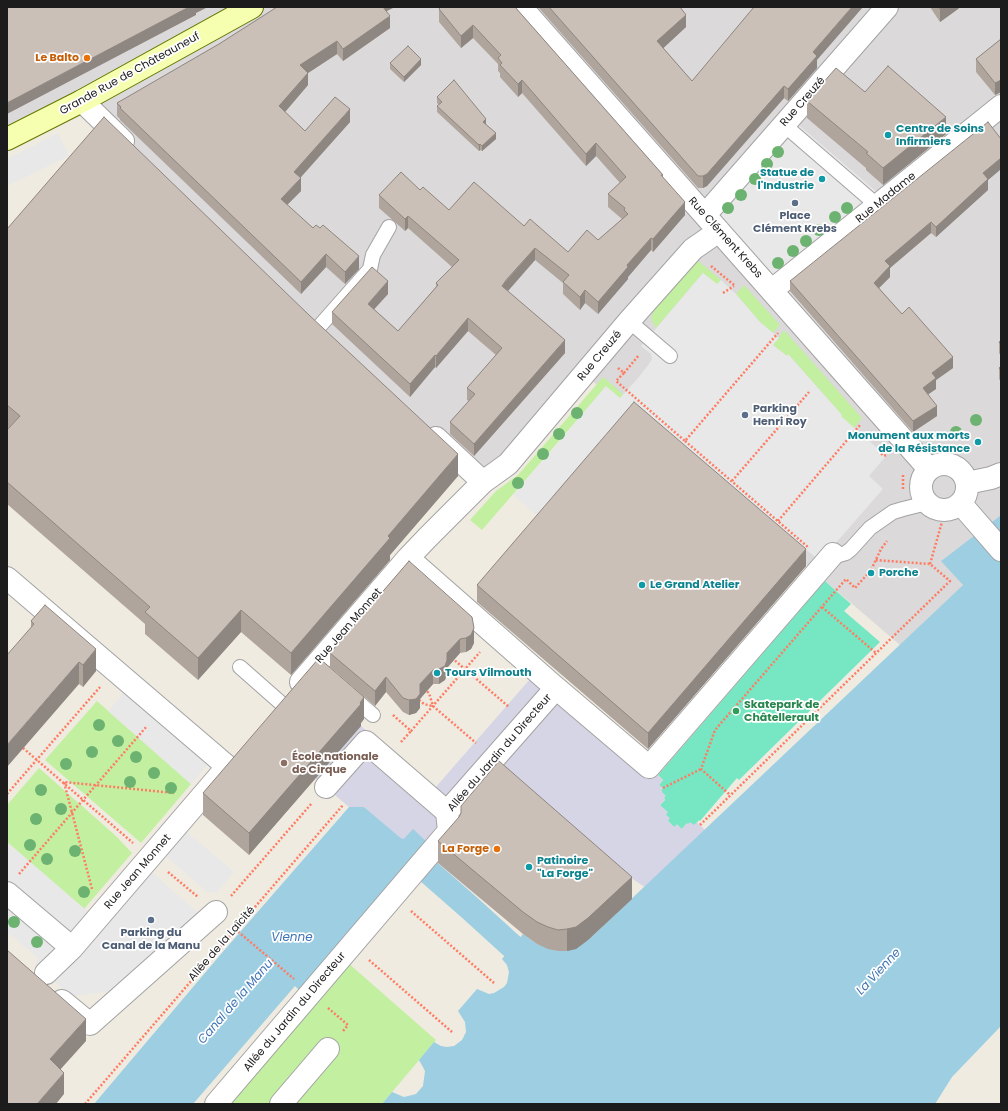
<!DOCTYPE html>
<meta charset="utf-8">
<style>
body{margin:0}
#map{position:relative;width:1008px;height:1111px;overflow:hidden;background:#efebe1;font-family:Poppins,sans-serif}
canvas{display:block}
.frame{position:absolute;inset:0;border:8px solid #1c1c1c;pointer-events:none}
</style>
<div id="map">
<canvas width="1008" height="1111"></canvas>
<div class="frame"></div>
</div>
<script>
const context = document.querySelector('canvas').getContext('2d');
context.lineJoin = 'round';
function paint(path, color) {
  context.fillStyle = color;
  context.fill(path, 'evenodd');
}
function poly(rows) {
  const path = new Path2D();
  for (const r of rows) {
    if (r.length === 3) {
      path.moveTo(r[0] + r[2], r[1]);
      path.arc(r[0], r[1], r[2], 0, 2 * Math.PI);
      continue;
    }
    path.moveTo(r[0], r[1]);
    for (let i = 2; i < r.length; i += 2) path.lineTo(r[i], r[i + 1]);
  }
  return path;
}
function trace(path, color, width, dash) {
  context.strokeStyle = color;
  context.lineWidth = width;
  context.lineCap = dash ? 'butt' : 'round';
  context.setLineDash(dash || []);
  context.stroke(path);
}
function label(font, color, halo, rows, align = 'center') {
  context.font = font + ' Poppins,sans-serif';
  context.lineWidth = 3.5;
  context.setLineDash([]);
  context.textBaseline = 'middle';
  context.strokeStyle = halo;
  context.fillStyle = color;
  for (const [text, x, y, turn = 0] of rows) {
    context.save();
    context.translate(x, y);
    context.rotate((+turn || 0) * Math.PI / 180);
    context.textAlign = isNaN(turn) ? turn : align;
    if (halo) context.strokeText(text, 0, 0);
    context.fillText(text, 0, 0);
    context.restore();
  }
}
const residential = poly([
 [7,7,1001,7,1001,515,942,560,963,585,900,645,583,373,485,487,73,93,7,125]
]);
const grass = poly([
 [697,260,721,280,717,285,703,273,656,328,652,321,651,317,655,309],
 [744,285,780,325,773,333,760,322,736,294],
 [784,330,862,418,854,428,840,416,841,414,789,355,787,356,773,345],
 [603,377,623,394,620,398,606,387,482,530,470,520,496,491,518,475],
 [97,701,191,784,141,843,45,760],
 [39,768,116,836,132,853,84,909,7,842,7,805],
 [347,962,436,1040,382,1104,225,1104]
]);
const pitch = poly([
 [825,581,851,604,844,611,880,642,739,780,737,778,700,821,699,820,695,825,686,824,682,829,674,827,668,821,666,815,660,805,665,800,659,785,663,780,658,775]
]);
const parking = poly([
 [794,121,878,193,772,277,715,212],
 [58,133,69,156,7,186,7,159],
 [703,273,717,284,721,280,736,294,760,322,779,338,773,345,787,356,788,354,842,415,841,416,886,456,869,476,883,489,835,544,816,558,639,407,541,519,513,495,606,386,620,398,638,378,649,364,652,359,651,354,641,346],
 [127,689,211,761,191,784,108,711],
 [187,832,234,872,216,893,207,892,166,856],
 [7,842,101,923,148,869,202,916,117,991,71,996,35,964,39,959,7,932]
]);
const plaza = poly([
 [537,671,663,780,659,785,663,788,661,791,666,796,664,798,665,800,660,805,668,812,666,815,670,818,668,821,674,827,677,824,682,829,687,823,688,824,690,822,694,825,697,822,705,830,645,887,628,876,440,853,403,841,364,807,349,807,315,778,361,726,435,788]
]);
const water = poly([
 [1001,515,1001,1026,952,1077,935,1104,382,1104,392,1092,404,1097,416,1094,423,1086,425,1071,419,1060,434,1042,441,1046,447,1047,454,1046,462,1040,466,1032,465,1022,458,1011,477,989,489,994,494,993,504,987,507,983,509,972,507,965,502,959,523,934,537,944,558,951,567,951,588,940,963,585,941,561],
 [349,807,364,807,403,840,413,829,428,843,301,992,295,986,193,1104,94,1104,221,954]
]);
const canal = poly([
 [401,851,414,859,470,908,537,969]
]);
const path = poly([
 [711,266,734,285],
 [723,293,734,286],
 [618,368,624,373,616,381,685,441,778,333],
 [624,373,639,355],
 [685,441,809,548],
 [878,451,884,456,886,455],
 [903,475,903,490],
 [732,481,809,392],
 [778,521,860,425],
 [930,564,942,522],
 [822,607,876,653],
 [452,658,509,707],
 [424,689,429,693,433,706,476,743],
 [419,700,424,704,432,706],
 [393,715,411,731,480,652],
 [401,742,411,731],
 [23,748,133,843],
 [663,788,701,769],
 [7,794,100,687],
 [729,794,701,769,715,730,846,579,855,588,871,570,881,549,887,541],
 [700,825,950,581,930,564,875,560],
 [168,872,198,897],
 [19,874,147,726],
 [92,889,64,782,174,793],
 [231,896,312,803],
 [411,911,494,983],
 [235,929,294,979],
 [369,960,452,1032],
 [328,1008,348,1025,343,1031],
 [85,1104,343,805]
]);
const lane = poly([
 [783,124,878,206],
 [629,321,670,356],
 [318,328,370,269,373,255,389,227],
 [833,554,839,555,846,553,851,549,870,528,893,512,903,509,927,503],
 [240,667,282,704],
 [350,695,373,715]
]);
const street = poly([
 [521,7,929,469],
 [82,101,123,141],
 [705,215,887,7],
 [772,290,1001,106],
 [436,438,483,482],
 [944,487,23],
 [967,483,991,478,1001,474],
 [961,504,1001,550],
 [408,558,556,688],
 [7,578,228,767],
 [301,682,408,558,428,537,483,482,508,464,629,321,693,249,719,231],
 [326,787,366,742,447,812],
 [7,893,72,948],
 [46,973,72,948,222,773],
 [62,1001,90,1024,216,912],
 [216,1104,449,831,447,812,556,688,649,767,833,554],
 [281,1104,328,1049]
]);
const secondary = poly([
 [7,139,82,101,252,7]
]);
const trees = [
 [778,152],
 [767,164],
 [755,179],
 [741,195],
 [728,208],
 [847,208],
 [835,217],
 [819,230],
 [806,241],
 [793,251],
 [778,263],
 [577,413],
 [976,420],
 [956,432],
 [559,434],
 [543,454],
 [518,483],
 [99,725],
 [118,741],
 [92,752],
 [136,757],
 [66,764],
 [154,773],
 [130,782],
 [171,788],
 [41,790],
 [61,809],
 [36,819],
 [30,845],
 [75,851],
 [47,859],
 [84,892],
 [14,922],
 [37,942]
];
const wall = poly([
 [515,7,663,175,663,178,685,215,653,252,651,250,628,277,628,279,598,314,585,303,580,310,563,294,563,283,535,260,508,291,565,353,474,456,450,434,450,422,469,401,467,400,467,388,496,355,468,331,436,368,435,367,410,397,332,324,332,312,388,294,374,309,398,331,436,287,436,283,452,267,408,228,405,231,379,208,379,195,420,190,449,210,524,226,568,252,598,240,622,219,608,207,608,194,620,183,596,156,586,166,522,93,518,97,500,77,500,73,498,71,498,64,473,38,461,48,439,22,439,9],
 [538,7,680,7,686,27,663,48,692,81,817,60,817,68,788,101,784,98,707,186,703,188,698,188],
 [930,7,960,7,958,9,940,22],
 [387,11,390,28,343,61,337,54,308,73,308,85,285,112,305,131,350,122,300,177,301,191,287,205,359,269,345,284,326,267,301,294,120,120,120,119,117,116,117,103],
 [1001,39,1001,92,995,95,976,72,976,59],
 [390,63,421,65,404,82,390,69],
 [865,92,946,134,883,185,866,170,866,168,807,118,807,101],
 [437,97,486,124,496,139,482,151,480,150,479,151,437,112,437,106,439,105,437,103],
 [1001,139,1001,169,988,180,988,190,936,237,931,233,890,268,890,277,879,288,902,314,953,368,936,380,936,389,928,394,937,416,913,432,790,291,790,281],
 [7,229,458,476,390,555,390,560,291,675,241,632,198,680,145,634,145,624,7,504,7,430,9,428,7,427],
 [1001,340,1001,356,999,353,999,342],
 [1001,366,1001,382,999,379,999,368],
 [409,561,474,643,471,649,466,652,460,653,447,668,447,674,445,680,439,684,433,684,420,699,420,708,416,713,409,715,403,712,386,692,375,706,330,667,330,653],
 [806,566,648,749,477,602,477,585],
 [31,621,96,671,83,687,79,684,31,628],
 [364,719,361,723,361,726,249,855,203,815,203,793],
 [438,841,632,899,588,940,576,949,567,951,558,951,548,949,537,944,523,934,438,863]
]);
const shadedWall = poly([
 [189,7,208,7,196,13,196,15,7,114,7,103],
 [379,7,395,7,379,15],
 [852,7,863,7,817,60,817,68,788,101,788,89,813,52],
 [943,7,960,7,958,9,940,22,940,9],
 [686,15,686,27,657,54,657,41],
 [390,16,390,28,343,61,343,49],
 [473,25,473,38,461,48,461,36],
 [337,41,337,54,308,73,308,85,279,119,279,106,300,65],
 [421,59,421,65,404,82,404,77],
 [522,80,522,93,518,97,518,84],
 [1001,80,1001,92,995,95,995,83],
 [784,86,784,98,707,186,703,188,703,176],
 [350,109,350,122,294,185,294,172],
 [946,117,946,134,883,185,883,168],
 [486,119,486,125,483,122],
 [496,133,496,139,482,151,482,146],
 [596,143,596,156,586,166,586,154],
 [480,144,480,150,479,151,479,145],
 [1001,158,1001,169,988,180,988,190,936,237,936,227,983,173],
 [301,178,301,191,281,211,281,199],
 [685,202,685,215,653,252,653,239],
 [408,216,408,228,405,231,405,219],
 [931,222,931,233,890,268,890,277,874,293,874,283,885,261],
 [651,238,651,250,628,277,628,279,598,314,598,302,627,265],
 [535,248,535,260,507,292,502,286],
 [326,254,326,267,301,294,301,282],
 [359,256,359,269,345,284,345,272],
 [388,281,388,294,368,316,368,304],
 [585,290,585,303,580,310,580,297],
 [468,318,468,331,436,368,436,356],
 [565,340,565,353,474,456,474,444],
 [435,355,435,367,410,397,410,384],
 [953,357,953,368,936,380,936,389,923,398,923,388,932,373],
 [937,406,937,416,913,432,913,421],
 [458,454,458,476,390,555,390,560,291,675,291,653,388,536],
 [806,549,806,566,648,749,648,733],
 [241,610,241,632,198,680,198,658],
 [474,628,474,643,471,649,466,652,466,638],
 [460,639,460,653,447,668,447,674,445,680,439,684,439,669,447,653],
 [96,649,96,671,83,687,83,665],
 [79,662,79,684,7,767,7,745],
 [433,670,433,684,420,699,420,708,416,713,409,715,409,700,420,684],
 [386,677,386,692,375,706,375,691],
 [364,697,364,719,361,723,361,726,249,855,249,833],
 [632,877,632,899,588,940,576,949,567,951,567,929],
 [86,1019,86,1041,50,1081,50,1059],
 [64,1073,64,1094,56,1104,37,1104]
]);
const building = poly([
 [7,7,189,7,7,103,7,7],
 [277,7,383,7,390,16,343,49,337,41,300,65,308,73,279,106,305,131,335,97,350,109,294,172,301,178,281,199,313,228,316,225,320,228,323,225,359,256,345,272,326,254,301,282,120,108,121,107,117,103,219,44,277,7],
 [441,7,515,7,663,175,661,175,685,202,653,239,651,238,627,265,628,267,598,302,585,290,580,297,563,282,569,275,535,248,507,279,502,286,565,340,474,444,450,422,475,394,467,388,502,348,468,318,436,356,435,355,410,384,332,312,372,267,388,281,368,304,398,331,438,285,436,283,459,260,408,216,405,219,379,195,401,172,420,190,423,187,449,210,474,182,524,226,530,219,568,252,587,230,598,240,628,214,624,210,625,208,608,194,626,177,596,143,586,154,522,80,518,84,500,65,502,63,498,58,501,55,473,25,461,36,439,9,441,7],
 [549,7,680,7,686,15,657,41,692,81,754,7,852,7,813,52,817,56,788,89,784,86,707,174,703,176,698,176,549,7],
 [938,7,943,7,940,9,938,7],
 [1001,39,1001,80,995,83,976,59,1001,39],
 [408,46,421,59,404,77,390,63,408,46],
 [888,66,946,117,883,168,866,153,868,152,807,101,836,68,865,92,888,66],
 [454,80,486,119,483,122,496,133,482,146,480,144,479,145,437,106,442,102,437,97,454,80],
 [104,117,309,315,458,454,388,536,390,538,291,653,241,610,198,658,145,612,150,607,7,482,7,430,20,416,7,405,7,229,104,117],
 [988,122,1001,139,1001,158,983,173,988,179,936,227,931,222,885,261,890,266,874,283,902,314,909,307,953,357,932,373,936,378,923,388,937,406,913,421,790,281,988,122],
 [1001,340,1001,345,999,342,1001,340],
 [1001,366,1001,371,999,368,1001,366],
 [634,402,806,549,648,733,477,585,634,402],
 [409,561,472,617,474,628,471,635,466,638,460,639,447,653,447,660,445,666,439,669,433,670,420,684,420,694,416,699,409,700,403,698,386,677,375,691,330,653,409,561],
 [45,605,96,649,83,665,79,662,7,745,7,655,34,624,31,621,45,605],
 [319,658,364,697,360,703,361,704,249,833,203,793,319,658],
 [499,761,632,877,588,918,576,927,567,929,558,930,548,927,537,922,523,912,438,841,459,817,461,813,461,806,499,761],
 [7,950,86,1019,50,1059,64,1073,37,1104,7,1104,7,950]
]);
const markers = [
 [87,58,4,"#e8710a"],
 [888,135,4,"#0f9aa8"],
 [822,179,4,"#0f9aa8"],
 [795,203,4,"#5c6f8a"],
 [745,415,4,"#5c6f8a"],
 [978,442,4,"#0f9aa8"],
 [871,573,4,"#0f9aa8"],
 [642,585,4,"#0f9aa8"],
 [437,673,4,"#0f9aa8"],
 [736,711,4,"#2e9e5b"],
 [284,763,4,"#8d6e63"],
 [497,849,4,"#e8710a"],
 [529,867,4,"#0f9aa8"],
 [151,920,4,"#5c6f8a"]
];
const foodNames = [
 ["Le Balto",79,58],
 ["La Forge",489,849]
];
const streetNames = [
 ["Grande Rue de Châteauneuf",130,74,-29],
 ["Rue Creuzé",803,102,-49],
 ["Rue Madame",886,198,-39],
 ["Rue Clément Krebs",725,238,48],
 ["Rue Creuzé",600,356,-50],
 ["Rue Jean Monnet",349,626,-49],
 ["Allée du Jardin du Directeur",500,753,-49],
 ["Rue Jean Monnet",138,872,-49],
 ["Allée de la Laïcité",222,944,-49],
 ["Allée du Jardin du Directeur",295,1012,-50]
];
const cultureNames = [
 ["Centre de Soins",896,129],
 ["Infirmiers",896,142],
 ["Statue de",814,173,"right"],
 ["l'Industrie",814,186,"right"],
 ["Monument aux morts",970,436,"right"],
 ["de la Résistance",970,449,"right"],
 ["Porche",879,573],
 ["Le Grand Atelier",650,585],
 ["Tours Vilmouth",445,673],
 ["Patinoire",537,861],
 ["\"La Forge\"",537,874]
];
const serviceNames = [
 ["Place",795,216],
 ["Clément Krebs",795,229],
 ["Parking",753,409,"left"],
 ["Henri Roy",753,422,"left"],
 ["Parking du",151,933],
 ["Canal de la Manu",151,946]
];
const leisureNames = [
 ["Skatepark de",744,705],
 ["Châtellerault",744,718]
];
const educationNames = [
 ["École nationale",292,757],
 ["de Cirque",292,770]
];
const waterNames = [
 ["Vienne",292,938],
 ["La Vienne",879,972,-47],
 ["Canal de la Manu",236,1002,-49]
];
paint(residential, '#dbd9d9');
paint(grass, '#c3efa1');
paint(pitch, '#77e6c2');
paint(parking, '#e8e8e8');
paint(plaza, '#d6d5e5');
paint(water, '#9dcee1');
trace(canal, '#9dcee1', 25);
trace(lane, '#a3a3a3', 16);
trace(street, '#a3a3a3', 24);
trace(secondary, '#637700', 24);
trace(path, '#ff7b62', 2.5, [2, 2]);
trace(lane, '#fff', 14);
trace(street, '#fff', 22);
trace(secondary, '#f6ffaf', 22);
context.fillStyle = '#6cb270';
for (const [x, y] of trees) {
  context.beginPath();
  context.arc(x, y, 6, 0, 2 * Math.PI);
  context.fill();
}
paint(wall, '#afa59d');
paint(shadedWall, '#8e8680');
paint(building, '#cbc0b7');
trace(building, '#8e8680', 1);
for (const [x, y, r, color] of markers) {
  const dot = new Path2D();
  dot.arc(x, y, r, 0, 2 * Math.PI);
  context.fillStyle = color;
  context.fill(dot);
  trace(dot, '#fff', 1.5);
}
label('bold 11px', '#c56008', '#fff', foodNames, 'right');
label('11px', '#1c1c1c', '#fff', streetNames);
label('bold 11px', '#0d838f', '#fff', cultureNames, 'left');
label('bold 11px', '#4e5e75', '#fff', serviceNames);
label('bold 11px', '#27864d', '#fff', leisureNames, 'left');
label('bold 11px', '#785e54', '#fff', educationNames, 'left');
label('italic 12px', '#4074b5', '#fff', waterNames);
</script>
